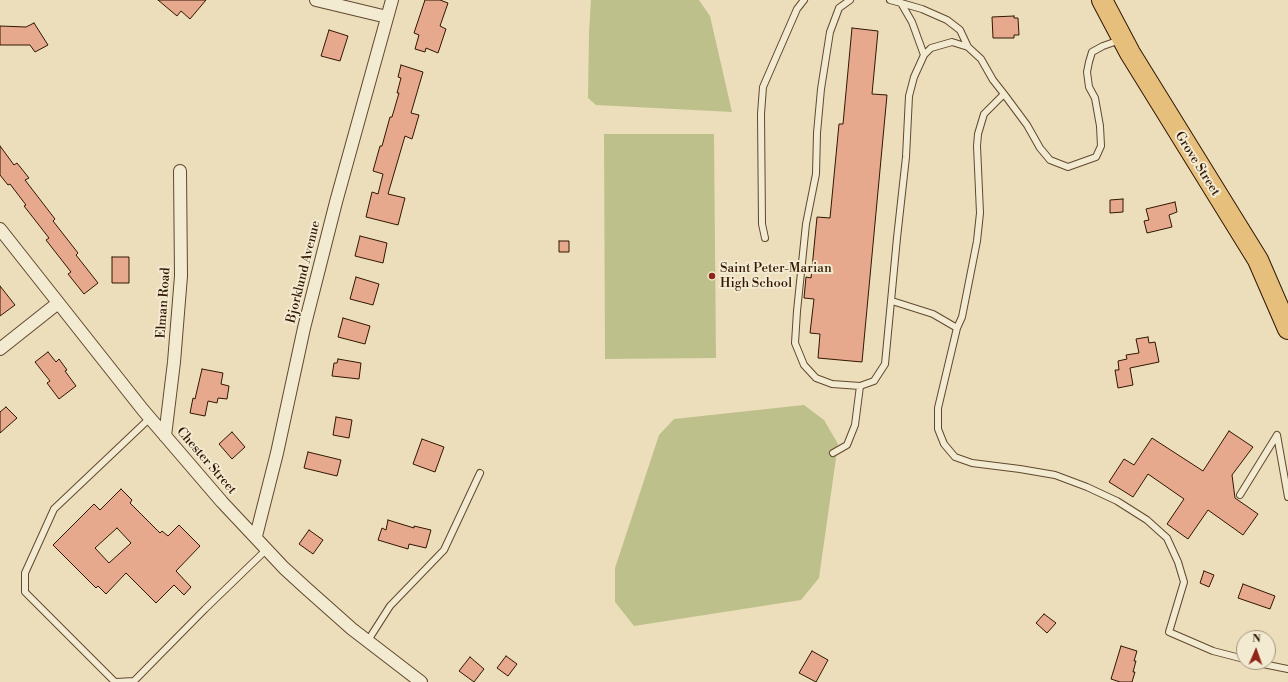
<!DOCTYPE html>
<style>
body{margin:0}
#map{position:relative;width:1288px;height:682px;overflow:hidden;background:#ecdeba;font-family:"Libre Bodoni",serif}
canvas{display:block}
.north{position:absolute;left:1236px;top:630px;width:40px;height:40px;box-sizing:border-box;background:#f3ead2;border:1px solid #a5957e;border-radius:50%;rotate:2deg;font-size:11px;font-weight:700;line-height:16px;text-align:center;color:#311600}
.north::after{content:'';display:block;margin:auto;width:14px;height:18px;background:#8f2418;clip-path:polygon(50% 0,100% 100%,50% 72%,0 100%)}
</style>
<div id="map">
<canvas width="1288" height="682"></canvas>
<div class="north">N</div>
</div>
<script>
const context = document.querySelector('canvas').getContext('2d');
context.lineJoin = 'round';
function paint(path, color) {
  context.fillStyle = color;
  context.fill(path, 'evenodd');
}
function poly(rows) {
  const path = new Path2D();
  for (const r of rows) {
    path.moveTo(r[0], r[1]);
    for (let i = 2; i < r.length; i += 2) path.lineTo(r[i], r[i + 1]);
  }
  return path;
}
function trace(path, color, width, dash) {
  context.strokeStyle = color;
  context.lineWidth = width;
  context.lineCap = dash ? 'butt' : 'round';
  context.setLineDash(dash || []);
  context.stroke(path);
}
function label(font, color, halo, rows, align = 'center') {
  context.font = font + ' "Libre Bodoni",serif';
  context.lineWidth = 4;
  context.setLineDash([]);
  context.textBaseline = 'middle';
  context.strokeStyle = halo;
  context.fillStyle = color;
  for (const [text, x, y, turn = 0] of rows) {
    context.save();
    context.translate(x, y);
    context.rotate((+turn || 0) * Math.PI / 180);
    context.textAlign = isNaN(turn) ? turn : align;
    if (halo) context.strokeText(text, 0, 0);
    context.fillText(text, 0, 0);
    context.restore();
  }
}
const green = poly([
 [591,0,699,0,710,16,732,112,596,105,588,98,589,32],
 [604,134,714,134,716,358,605,359],
 [804,405,824,420,838,444,819,578,801,600,634,626,615,602,615,568,659,435,674,419]
]);
const building = poly([
 [158,0,206,0,190,19,181,11,177,16,158,0],
 [425,0,440,0,448,3,440,26,446,29,438,53,426,48,425,52,415,49,419,35,414,33,425,0],
 [1014,16,1014,18,1018,18,1019,35,1014,35,1014,38,993,38,992,17,1014,16],
 [34,23,48,45,35,52,30,45,0,45,0,26,26,27,34,23],
 [852,28,878,31,872,94,887,95,862,362,818,358,820,334,810,333,814,299,804,298,806,277,811,278,817,217,830,218,839,124,843,124,852,28],
 [329,30,348,36,340,61,321,56,329,30],
 [401,65,423,72,411,113,419,115,412,139,405,136,388,194,405,198,398,225,366,217,372,192,378,194,383,174,373,171,380,146,382,146,390,117,392,117,399,93,397,93,401,78,398,77,401,65],
 [0,146,14,165,17,163,29,178,25,180,55,219,53,221,78,253,76,255,98,283,84,294,68,274,71,272,46,240,49,238,24,206,26,205,10,184,8,185,0,175,0,146],
 [1123,199,1123,212,1110,213,1110,200,1123,199],
 [1175,202,1177,212,1169,215,1172,227,1147,233,1144,221,1149,220,1146,209,1175,202],
 [360,236,387,243,383,263,355,256,360,236],
 [559,241,569,241,569,252,559,252,559,241],
 [112,257,129,257,129,283,112,283,112,257],
 [356,277,379,284,373,305,350,299,356,277],
 [0,286,15,305,0,316,0,286],
 [343,318,370,326,365,344,338,337,343,318],
 [1148,337,1149,343,1155,342,1159,362,1130,368,1133,385,1118,388,1115,370,1119,370,1118,361,1127,359,1126,355,1139,353,1136,339,1148,337],
 [48,352,56,362,59,359,67,370,65,371,76,386,59,399,47,383,50,381,35,362,48,352],
 [338,359,361,363,359,379,332,376,334,363,337,363,338,359],
 [202,369,223,373,221,384,229,386,227,399,218,398,217,403,208,401,205,416,190,413,193,398,195,399,202,369],
 [6,407,17,418,0,433,0,412,6,407],
 [336,417,352,420,349,438,333,435,336,417],
 [1229,431,1253,447,1232,475,1235,498,1258,514,1243,535,1208,510,1188,539,1167,524,1184,499,1148,474,1133,497,1109,482,1124,459,1134,465,1152,438,1203,471,1229,431],
 [232,432,245,447,232,459,219,444,232,432],
 [422,439,444,447,435,472,413,464,422,439],
 [308,452,341,460,337,476,304,468,308,452],
 [121,489,132,500,130,503,160,533,162,531,168,536,179,525,200,546,176,571,191,587,184,595,174,585,156,603,126,573,106,594,98,586,96,588,53,545,94,504,100,510,121,489],
 [117,528,131,543,109,563,95,548,117,528],
 [388,520,414,528,414,526,431,530,426,548,409,544,408,549,378,540,382,528,386,530,388,520],
 [309,530,323,540,313,554,299,544,309,530],
 [1204,571,1214,575,1209,587,1200,583,1204,571],
 [1243,584,1275,596,1270,609,1238,598,1243,584],
 [1044,614,1056,623,1047,633,1036,623,1044,614],
 [1121,646,1137,651,1134,661,1136,661,1133,672,1135,672,1132,682,1120,682,1111,679,1121,646],
 [812,651,828,660,816,682,799,673,812,651],
 [506,656,517,664,508,676,497,668,506,656],
 [470,657,484,669,474,682,459,671,470,657]
]);
const lane = poly([
 [850,0,839,8,830,32,821,89,817,133,816,174,806,224,797,311,795,343,804,365,816,378,832,384,860,386,874,381,885,364,897,238,906,157,909,96,914,77,924,55,931,48,952,42,968,47,981,59,993,80,1004,94],
 [890,0,901,3],
 [1120,40,1103,46,1092,52,1089,62,1087,72,1089,87,1095,98,1100,126,1101,146,1096,157,1068,167,1050,160,1040,148,1027,125,1004,94,984,114,978,134,977,146,980,213,977,241,962,317,957,328,938,408,938,429,944,444,955,457,972,463,1020,469,1055,475,1087,487,1117,501,1147,520,1167,538,1178,562,1184,582,1169,632,1213,651,1244,659],
 [924,55,912,22,901,3,922,9,947,20,960,30,968,47],
 [765,238,762,224,761,114,763,87,797,9,804,0],
 [892,301,933,314,957,328],
 [833,453,847,445,855,425,860,386],
 [1240,495,1277,435,1288,497],
 [367,642,390,606,444,550,480,473],
 [1253,662,1288,669],
 [115,682,25,592,25,573,54,509,150,418],
 [116,682,134,681,205,609,267,549]
]);
const street = poly([
 [316,0,387,17],
 [0,229,143,410,222,502,284,568,307,589,352,629,421,682],
 [0,349,58,303],
 [165,436,174,362,181,276,180,171],
 [256,536,277,453,304,328,336,202,392,0]
]);
const primary = poly([
 [1102,0,1130,53,1258,260,1288,329]
]);
const markers = [
 [712,276,4,"#8f2418"]
];
const streetNames = [
 ["Grove Street",1197,164,58],
 ["Bjorklund Avenue",304,272,-76],
 ["Elman Road",164,303,-86],
 ["Chester Street",206,461,49]
];
const poiNames = [
 ["Saint Peter-Marian",720,269],
 ["High School",720,284]
];
paint(green, '#bec08b');
paint(building, '#e6a98e');
trace(building, '#311600', 1);
trace(lane, '#60482e', 8);
trace(street, '#60482e', 14);
trace(primary, '#311600', 22);
trace(lane, '#f3ead2', 6);
trace(street, '#f3ead2', 12);
trace(primary, '#e6bf7d', 20);
for (const [x, y, r, color] of markers) {
  const dot = new Path2D();
  dot.arc(x, y, r, 0, 2 * Math.PI);
  context.fillStyle = color;
  context.fill(dot);
  trace(dot, '#f3ead2', 1.5);
}
label('13px', '#311600', '#f3ead2', streetNames);
label('13px', '#311600', '#f3ead2', poiNames, 'left');
</script>
